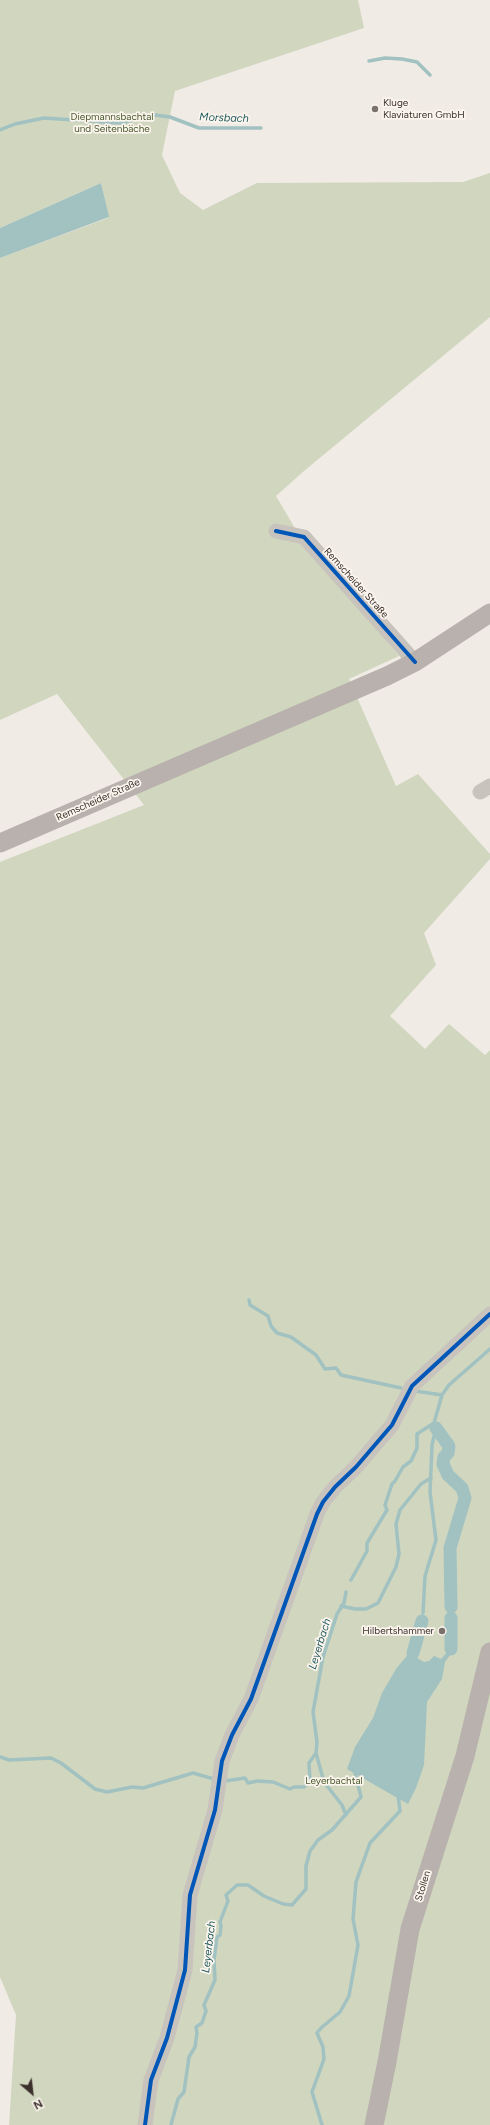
<!DOCTYPE html>
<meta charset="utf-8">
<style>
body{margin:0}
#map{position:relative;width:490px;height:2125px;overflow:hidden;background:#f0ebe5;font-family:Figtree,sans-serif}
canvas{display:block}
.north{position:absolute;left:12px;top:2073px;width:40px;height:40px;-webkit-text-stroke:3px #fbf5ee;paint-order:stroke;rotate:152deg;font-size:11px;font-weight:700;line-height:16px;text-align:center;color:#3b302b}
.north::after{content:'';display:block;margin:auto;width:14px;height:18px;background:#3b302b;clip-path:polygon(50% 0,100% 100%,50% 72%,0 100%)}
</style>
<div id="map">
<canvas width="490" height="2125"></canvas>
<div class="north">N</div>
</div>
<script>
const context = document.querySelector('canvas').getContext('2d');
context.lineJoin = 'round';
function paint(path, color) {
  context.fillStyle = color;
  context.fill(path, 'evenodd');
}
function poly(rows) {
  const path = new Path2D();
  for (const r of rows) {
    path.moveTo(r[0], r[1]);
    for (let i = 2; i < r.length; i += 2) path.lineTo(r[i], r[i + 1]);
  }
  return path;
}
function trace(path, color, width, dash) {
  context.strokeStyle = color;
  context.lineWidth = width;
  context.lineCap = dash ? 'butt' : 'round';
  context.setLineDash(dash || []);
  context.stroke(path);
}
function label(font, color, halo, rows, align = 'center') {
  context.font = font + ' Figtree,sans-serif';
  context.lineWidth = 3.5;
  context.setLineDash([]);
  context.textBaseline = 'middle';
  context.strokeStyle = halo;
  context.fillStyle = color;
  for (const [text, x, y, turn = 0] of rows) {
    context.save();
    context.translate(x, y);
    context.rotate((+turn || 0) * Math.PI / 180);
    context.textAlign = isNaN(turn) ? turn : align;
    if (halo) context.strokeText(text, 0, 0);
    context.fillText(text, 0, 0);
    context.restore();
  }
}
const green = poly([
 [0,0,358,0,364,28,175,91,162,155,180,193,203,210,257,183,463,182,490,173,490,317,304,471,276,496,299,535,399,656,349,679,396,786,418,774,490,854,490,859,424,933,436,965,390,1016,425,1049,449,1024,485,1055,490,1050,490,2125,9,2125,16,2015,0,1977,0,862,144,805,57,694,0,720,0,258,108,218,101,183,0,228]
]);
const water = poly([
 [101,183,109,217,0,258,0,228],
 [450,1649,453,1649,453,1651,445,1662,442,1679,427,1702,424,1765,416,1788,408,1804,347,1769,355,1747,373,1718,382,1693,396,1669,410,1652,416,1654,417,1658,424,1662,429,1661,434,1656,441,1659]
]);
const stream = poly([
 [369,61,385,58,402,59,417,62,430,75],
 [0,130,15,124,44,118,120,123,155,115,170,117,199,128,261,128],
 [249,1300,250,1305,268,1316,271,1326,277,1333,291,1337,316,1355,325,1369,336,1368,341,1375,401,1388],
 [415,1391,442,1395],
 [351,1580,367,1551,367,1543,387,1510,385,1505,392,1484,395,1481,403,1467,411,1461,417,1448,417,1434,434,1423,442,1395,449,1385,490,1349],
 [346,1592,344,1603,337,1614,323,1657,313,1712,317,1742,316,1753,324,1782,342,1805,346,1815],
 [341,1606,355,1609,366,1609,378,1603,396,1567,399,1554,396,1524,400,1510,421,1484,431,1478],
 [423,1613,425,1576,436,1540,430,1492,432,1445,436,1428,434,1423],
 [0,1757,9,1760,51,1758,61,1763,95,1789,107,1792,132,1787,143,1788,193,1773,214,1779],
 [225,1781,245,1778,248,1783,257,1781,273,1782,290,1789,294,1787,304,1787,310,1781,309,1763,316,1753],
 [171,2125,178,2099,184,2092,189,2057,195,2047,197,2033,196,2027,202,2023,206,2011,204,2005,215,1980,214,1960,217,1937,220,1935,221,1926,220,1922,228,1901,226,1895,237,1885,248,1885,264,1896,283,1904,292,1905,306,1889,306,1866,310,1851,318,1840,332,1830,361,1797,354,1769],
 [322,2125,312,2092,324,2059,323,2047,317,2033,321,2028,340,2012,349,1996,358,1945,353,1919,356,1882,370,1843,400,1811,398,1795]
]);
const canal = poly([
 [436,1428,449,1446,448,1453,444,1457,443,1464,448,1475,462,1488,465,1498,450,1548,451,1607],
 [451,1618,451,1649],
 [413,1653,422,1621]
]);
const minor = poly([
 [276,531,304,537,415,662],
 [480,792,490,786],
 [145,2125,151,2080,167,2038,185,1970,190,1895,215,1810,222,1761,232,1735,251,1699,317,1514,323,1502,335,1487,356,1467,392,1425,412,1386,490,1314]
]);
const major = poly([
 [0,843,387,676,415,662,490,613],
 [374,2125,387,2062,410,1929,465,1756,490,1652]
]);
const cycleway = poly([
 [276,531,304,537,415,662],
 [145,2125,151,2080,167,2038,185,1970,190,1895,215,1810,222,1761,232,1735,251,1699,317,1514,323,1502,335,1487,356,1467,392,1425,412,1386,490,1314]
]);
const markers = [
 [375,109,4,"#7a716c"],
 [442,1631,4,"#7a716c"]
];
const poiNames = [
 ["Kluge",383,103],
 ["Klaviaturen GmbH",383,115],
 ["Hilbertshammer",434,1631,"right"]
];
const parkNames = [
 ["Diepmannsbachtal",112,117],
 ["und Seitenbäche",112,129],
 ["Leyerbachtal",334,1781]
];
const streetNames = [
 ["Remscheider Straße",356,583,48],
 ["Remscheider Straße",98,800,-24],
 ["Stollen",423,1886,-73]
];
const waterNames = [
 ["Morsbach",224,118,2],
 ["Leyerbach",320,1644,-73],
 ["Leyerbach",209,1947,-83]
];
paint(green, '#d1d6bf');
paint(water, '#a1c2c1');
trace(stream, '#a1c2c1', 3.5);
trace(canal, '#a1c2c1', 13);
trace(minor, '#c9c3be', 15);
trace(major, '#b8b1ad', 19);
trace(cycleway, '#0057b8', 4);
for (const [x, y, r, color] of markers) {
  const dot = new Path2D();
  dot.arc(x, y, r, 0, 2 * Math.PI);
  context.fillStyle = color;
  context.fill(dot);
  trace(dot, '#fbf5ee', 1.5);
}
label('10px', '#3b302b', '#fbf5ee', poiNames, 'left');
label('10px', '#4a5a2e', '#fbf5ee', parkNames);
label('10px', '#3b302b', '#fbf5ee', streetNames);
label('italic 11px', '#1f5a5e', '#fbf5ee', waterNames);
</script>
